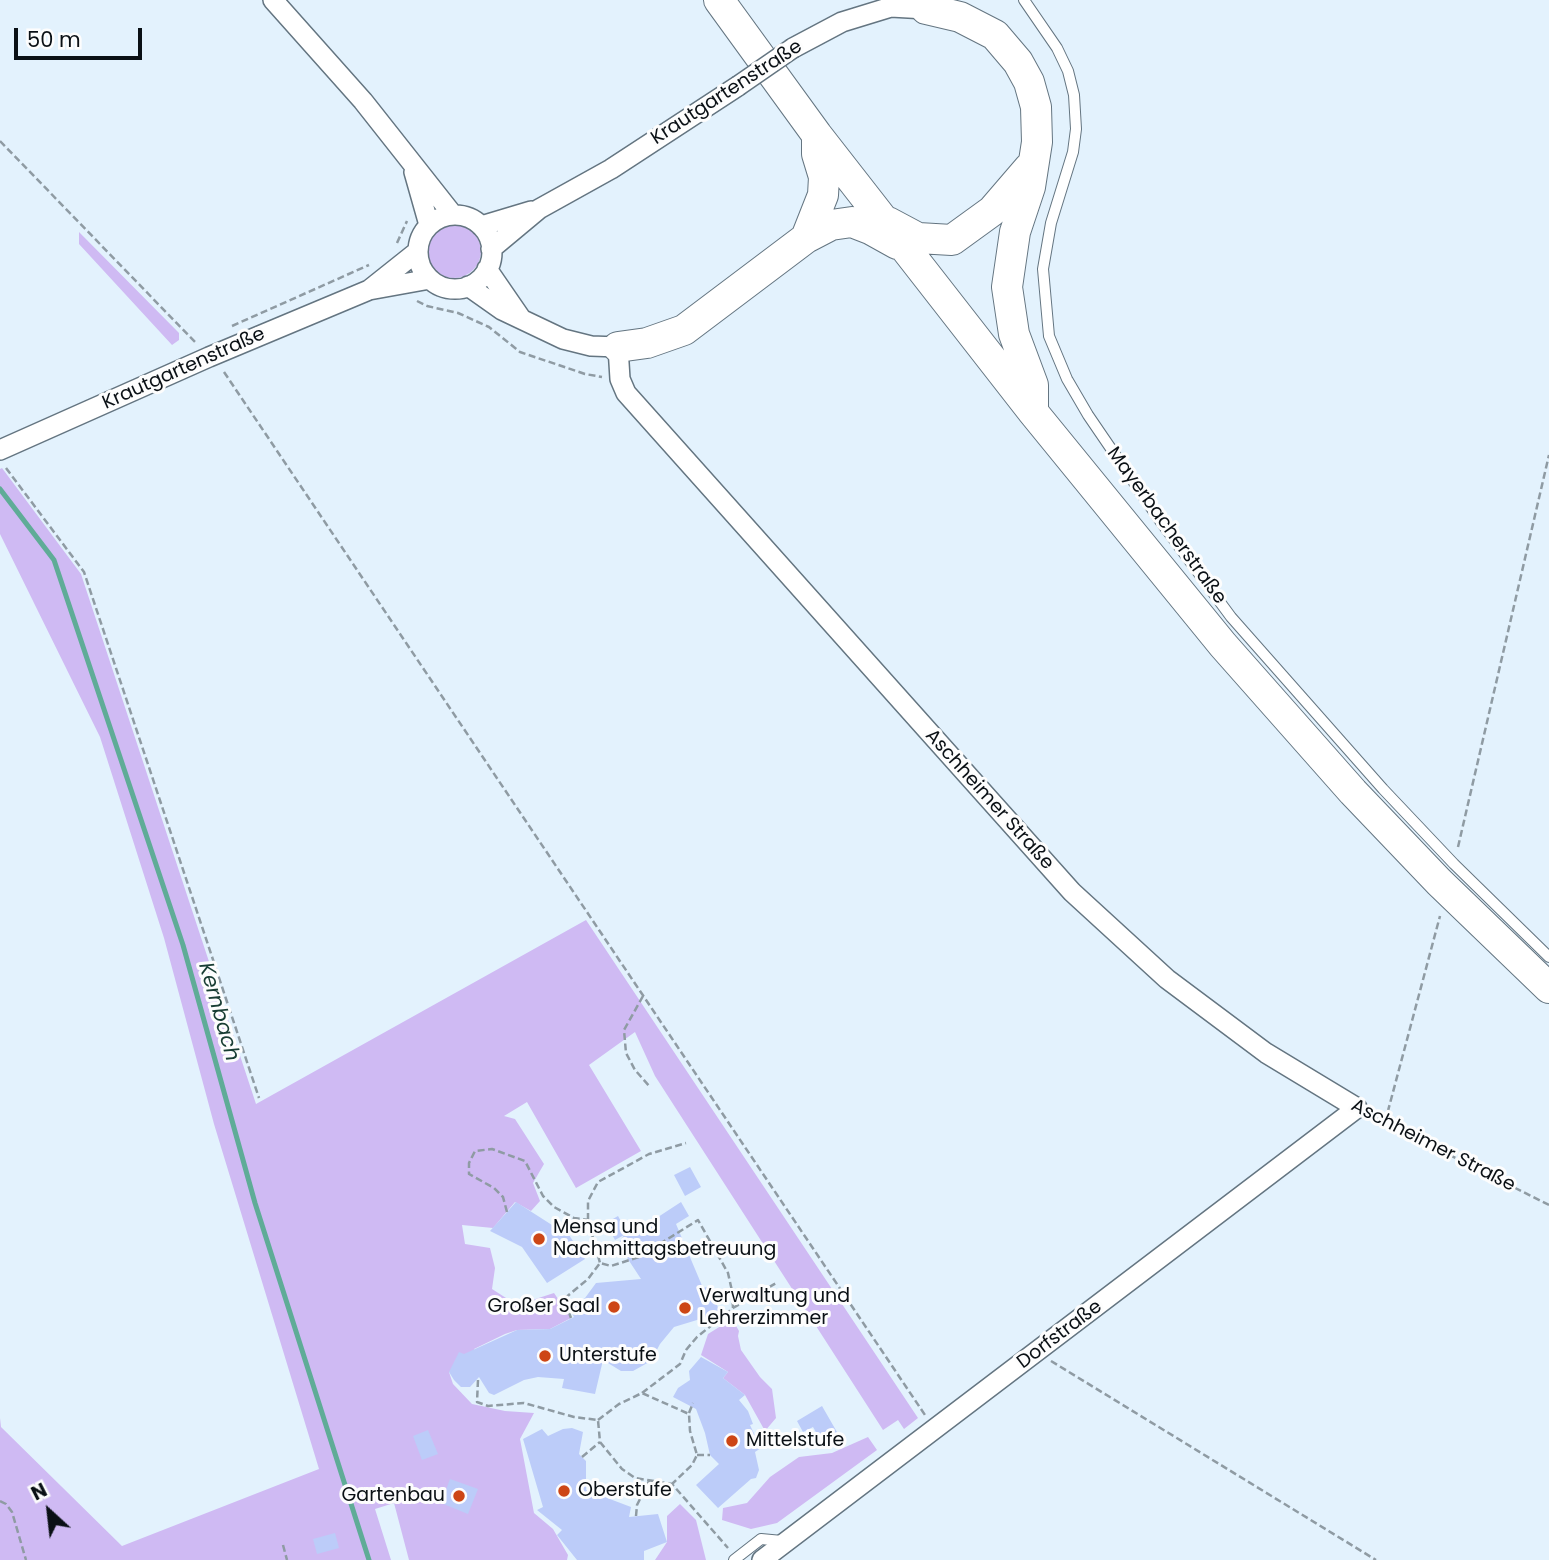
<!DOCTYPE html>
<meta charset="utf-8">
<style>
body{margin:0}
#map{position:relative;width:1549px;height:1560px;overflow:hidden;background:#e3f2fd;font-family:Poppins,sans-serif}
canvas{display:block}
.north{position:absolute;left:14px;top:1476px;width:70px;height:70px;-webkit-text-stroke:5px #fdfdfd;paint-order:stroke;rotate:333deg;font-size:19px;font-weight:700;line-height:28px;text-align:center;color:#0a1015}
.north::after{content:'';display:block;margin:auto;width:24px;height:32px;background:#0a1015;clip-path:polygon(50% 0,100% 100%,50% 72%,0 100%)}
.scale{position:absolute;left:14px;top:28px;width:128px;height:32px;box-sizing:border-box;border:4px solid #0a1015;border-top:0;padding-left:9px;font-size:21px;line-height:24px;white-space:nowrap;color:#0a1015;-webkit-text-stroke:5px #fdfdfd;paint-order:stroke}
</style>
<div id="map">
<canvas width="1549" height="1560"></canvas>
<div class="north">N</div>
<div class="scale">50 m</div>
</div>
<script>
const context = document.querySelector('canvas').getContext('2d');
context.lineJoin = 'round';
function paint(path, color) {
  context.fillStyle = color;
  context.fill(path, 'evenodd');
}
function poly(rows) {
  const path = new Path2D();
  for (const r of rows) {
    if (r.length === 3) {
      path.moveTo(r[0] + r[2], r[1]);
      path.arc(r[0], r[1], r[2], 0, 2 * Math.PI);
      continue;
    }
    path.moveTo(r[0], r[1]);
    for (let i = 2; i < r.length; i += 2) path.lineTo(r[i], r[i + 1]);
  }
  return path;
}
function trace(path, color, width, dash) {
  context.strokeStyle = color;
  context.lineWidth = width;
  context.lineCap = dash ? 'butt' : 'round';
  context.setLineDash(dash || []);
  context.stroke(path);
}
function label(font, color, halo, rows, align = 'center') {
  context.font = font + ' Poppins,sans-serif';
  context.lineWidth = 6;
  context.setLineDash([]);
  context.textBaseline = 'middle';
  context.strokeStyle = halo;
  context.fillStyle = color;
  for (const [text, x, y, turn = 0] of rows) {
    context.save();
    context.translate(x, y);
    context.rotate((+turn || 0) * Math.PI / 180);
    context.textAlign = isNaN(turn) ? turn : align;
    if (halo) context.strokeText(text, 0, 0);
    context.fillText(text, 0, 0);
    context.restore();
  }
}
const green = poly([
 [454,251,27],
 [79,232,179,333,179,340,172,345,79,244],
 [2,468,81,574,256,1104,586,920,918,1418,904,1429,898,1420,883,1430,655,1076,635,1032,589,1065,641,1151,576,1188,527,1102,504,1116,515,1119,544,1164,533,1183,540,1201,531,1211,515,1202,493,1228,462,1225,465,1244,490,1248,495,1268,492,1289,517,1305,554,1293,571,1318,550,1329,517,1330,505,1334,474,1349,478,1361,449,1372,453,1384,472,1404,505,1411,534,1413,520,1439,534,1513,553,1529,568,1555,567,1560,409,1560,394,1503,375,1509,391,1560,0,1560,0,1418,1,1427,122,1546,319,1469,214,1124,164,938,100,737,0,534,0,469],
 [732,1319,739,1331,738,1336,741,1350,760,1377,772,1389,776,1418,765,1431,745,1395,723,1378,728,1372,701,1355,708,1334],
 [868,1437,877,1450,777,1523,751,1529,722,1520,723,1508,747,1503,770,1477,799,1457,832,1453],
 [680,1504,696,1520,706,1560,655,1560,667,1542,667,1516]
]);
const stream = poly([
 [0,489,54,560,183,945,255,1203,369,1560]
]);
const building = poly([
 [690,1167,701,1187,685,1196,674,1175],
 [516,1202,552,1225,559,1220,585,1259,547,1283,522,1247,490,1231],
 [681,1202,689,1216,676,1224,703,1288,710,1286,720,1313,674,1327,660,1344,651,1361,633,1371,621,1371,603,1360,595,1394,562,1388,564,1379,538,1377,524,1380,494,1395,489,1393,479,1377,470,1387,461,1387,454,1380,449,1372,459,1352,464,1354,517,1330,550,1329,574,1317,570,1310,585,1298,596,1283,641,1279,618,1244,624,1235,615,1240,606,1223,618,1216,629,1236],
 [701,1357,728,1372,723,1378,745,1395,739,1400,748,1411,753,1424,750,1425,761,1448,755,1452,759,1470,756,1478,751,1479,718,1508,696,1485,719,1464,710,1455,705,1433,696,1409,673,1397,678,1388,690,1380,689,1371],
 [822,1406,841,1439,825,1448,813,1427,803,1432,797,1421],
 [572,1428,583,1432,579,1454,586,1461,586,1490,631,1507,629,1517,658,1514,667,1542,644,1551,644,1560,577,1560,557,1535,562,1530,537,1510,543,1507,523,1439,542,1429,548,1436,563,1429],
 [428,1430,438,1454,422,1460,413,1436],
 [450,1479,478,1489,468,1514,441,1503],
 [335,1533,339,1548,317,1554,313,1539]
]);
const path = poly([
 [0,141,195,342],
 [397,243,407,221],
 [417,301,427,306,458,313,489,327,520,352,585,374,602,377],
 [232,326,369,265],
 [224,372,925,1415],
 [6,468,84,572,259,1098],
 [1458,847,1549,455],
 [643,996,624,1030,626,1053,635,1070,650,1087],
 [1374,1117,1549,1205],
 [1385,1122,1440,916],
 [507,1212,503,1197,494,1188,469,1174,469,1163,475,1151,492,1149,525,1161,543,1196,554,1207,574,1218,588,1220,600,1263],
 [588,1220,588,1201,598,1182,649,1154,686,1143],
 [571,1318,564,1299,588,1279,600,1263,611,1266,639,1257,698,1220,728,1273,732,1291,733,1308],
 [1051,1361,1376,1560],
 [478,1380,477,1402,488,1406,524,1403,574,1417,598,1420,600,1442,622,1469,635,1478,672,1484,728,1548],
 [642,1393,680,1364,686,1350,697,1337,733,1308,778,1282],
 [689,1413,693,1403],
 [598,1420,619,1404,642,1393,689,1414,690,1431,697,1455,692,1465,672,1484],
 [697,1455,710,1455],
 [582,1457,600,1442],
 [0,1501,6,1504,12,1512,26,1560],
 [636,1516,637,1505,649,1481],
 [283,1545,287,1560]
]);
const lane = poly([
 [1024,0,1057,48,1068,71,1074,95,1076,129,1073,152,1051,223,1043,269,1049,336,1067,379,1088,415,1161,522,1231,617,1383,789,1454,864,1549,957],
 [734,1560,761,1539,782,1541]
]);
const street = poly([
 [273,0,363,101,453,215],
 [793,48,842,22,891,7,926,9,927,0],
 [414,172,429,225],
 [455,252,37],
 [481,226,531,211],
 [491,249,539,209,611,169,738,86],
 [487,269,520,317],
 [468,286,502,310,563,339,591,346,618,347,620,379,626,393,1072,892,1167,979,1266,1053,1357,1108,762,1560],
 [369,290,418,251],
 [0,450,209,357,369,290,430,279]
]);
const primary = poly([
 [719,0,817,135,1033,412,1223,645,1353,792,1439,882,1549,988],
 [926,9,960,17,995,35,1018,62,1029,82,1036,107,1037,142,1030,187,1015,232,1007,287,1014,334,1033,385,1033,412],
 [888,222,918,238,952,240,992,211,1029,168],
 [806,238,823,195,824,177,817,154,817,139],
 [618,347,647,343,684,330,806,238,831,225,852,222,870,229,897,244]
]);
const streetBridge = poly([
 [738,86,793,48]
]);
const markers = [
 [539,1239,7,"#cd4616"],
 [614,1307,7,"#cd4616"],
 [685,1308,7,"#cd4616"],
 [545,1356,7,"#cd4616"],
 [732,1441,7,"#cd4616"],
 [564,1491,7,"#cd4616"],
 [459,1496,7,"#cd4616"]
];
const streetNames = [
 ["Krautgartenstraße",727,93,-33],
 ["Krautgartenstraße",184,369,-24],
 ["Mayerbacherstraße",1166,526,54],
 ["Aschheimer Straße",989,800,48],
 ["Aschheimer Straße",1433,1146,27],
 ["Dorfstraße",1060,1335,-37]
];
const poiNames = [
 ["Mensa und",553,1228],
 ["Nachmittagsbetreuung",553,1250],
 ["Verwaltung und",699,1297],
 ["Lehrerzimmer",699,1319],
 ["Großer Saal",600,1307,"right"],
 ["Unterstufe",559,1356],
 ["Mittelstufe",746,1441],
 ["Oberstufe",578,1491],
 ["Gartenbau",445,1496,"right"]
];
const waterNames = [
 ["Kernbach",218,1012,74]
];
paint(green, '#cfbaf3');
trace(stream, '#5fac97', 5);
paint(building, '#bcccf9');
trace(lane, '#647581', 12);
trace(street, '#647581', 22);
trace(primary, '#647581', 32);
trace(path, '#8f9ba3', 2.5, [7, 3.5]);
trace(lane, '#fff', 10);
trace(street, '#fff', 19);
trace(primary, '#fff', 30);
trace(streetBridge, '#647581', 22, []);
trace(streetBridge, '#fff', 19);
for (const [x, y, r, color] of markers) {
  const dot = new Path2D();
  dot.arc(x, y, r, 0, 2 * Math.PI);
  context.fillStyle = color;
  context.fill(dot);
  trace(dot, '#fdfdfd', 2.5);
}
label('19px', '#0a1015', '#fdfdfd', streetNames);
label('19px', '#0a1015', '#fdfdfd', poiNames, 'left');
label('italic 21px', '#193d34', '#fdfdfd', waterNames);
</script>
